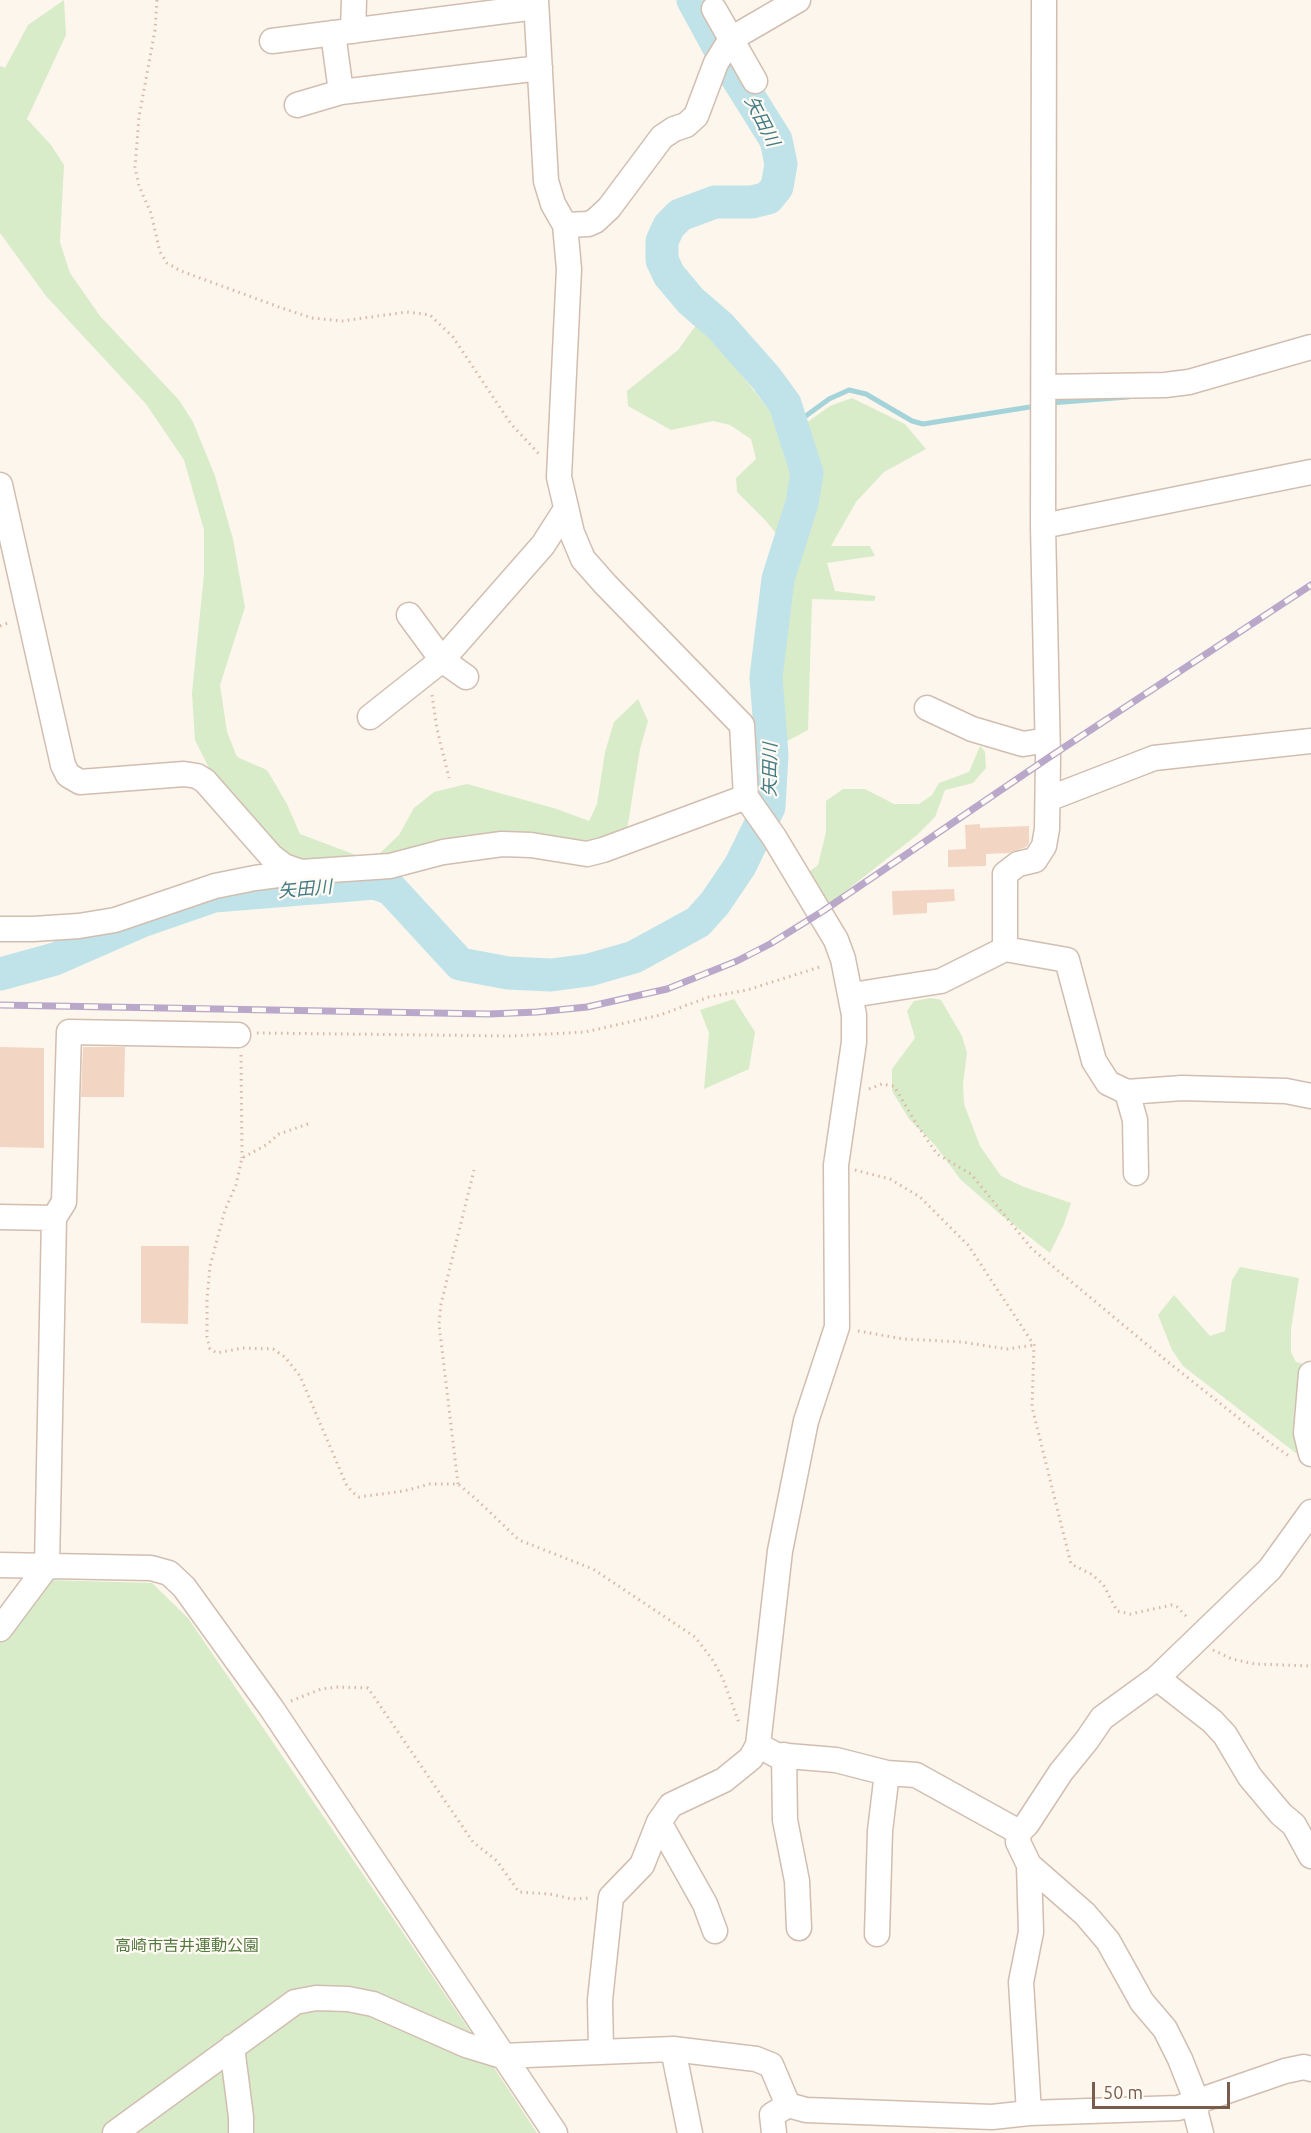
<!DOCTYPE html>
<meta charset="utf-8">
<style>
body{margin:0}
#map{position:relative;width:1311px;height:2133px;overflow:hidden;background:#fdf6ec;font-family:Ubuntu,sans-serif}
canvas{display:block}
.scale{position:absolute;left:1092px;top:2082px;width:138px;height:27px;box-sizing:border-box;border:3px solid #7a5c4d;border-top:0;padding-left:8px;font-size:18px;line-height:21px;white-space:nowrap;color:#7a5c4d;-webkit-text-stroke:4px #fffaf3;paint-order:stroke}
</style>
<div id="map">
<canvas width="1311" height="2133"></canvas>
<div class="scale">50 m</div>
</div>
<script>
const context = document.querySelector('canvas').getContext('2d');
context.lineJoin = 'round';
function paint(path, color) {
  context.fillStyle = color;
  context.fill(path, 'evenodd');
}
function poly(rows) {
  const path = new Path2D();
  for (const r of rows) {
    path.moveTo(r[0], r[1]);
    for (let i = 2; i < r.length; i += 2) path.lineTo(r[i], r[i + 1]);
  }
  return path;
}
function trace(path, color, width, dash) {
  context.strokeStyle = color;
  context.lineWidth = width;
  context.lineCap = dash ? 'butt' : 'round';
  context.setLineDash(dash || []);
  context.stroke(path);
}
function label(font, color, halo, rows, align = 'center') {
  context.font = font + ' Ubuntu,"Noto Sans JP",sans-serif';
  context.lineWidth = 4.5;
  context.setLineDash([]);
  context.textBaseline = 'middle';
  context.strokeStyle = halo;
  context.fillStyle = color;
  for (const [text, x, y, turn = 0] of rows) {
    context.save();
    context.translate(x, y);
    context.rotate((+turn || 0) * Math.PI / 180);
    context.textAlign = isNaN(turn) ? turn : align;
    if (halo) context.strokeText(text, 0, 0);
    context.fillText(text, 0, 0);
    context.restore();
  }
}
const green = poly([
 [64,0,66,35,27,119,51,145,64,165,60,242,70,273,100,316,179,400,193,422,215,476,233,539,245,607,220,685,227,732,237,757,267,770,287,804,300,834,361,857,380,853,399,835,414,808,434,792,467,784,557,809,589,821,597,804,605,752,614,722,638,699,648,721,640,749,627,830,586,844,386,862,298,862,276,848,214,778,195,740,192,693,204,574,204,530,184,460,146,404,46,296,0,233,0,66,5,68,28,25],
 [699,321,789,435,830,406,852,398,905,424,926,449,884,472,856,502,831,546,870,546,875,556,827,563,835,591,876,596,874,601,812,599,808,730,778,746,776,684,782,632,798,560,765,520,737,492,736,478,756,459,751,439,730,425,713,421,671,430,628,406,627,391,678,350],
 [980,746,985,752,986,768,973,783,945,790,935,817,917,835,823,909,805,875,818,865,826,832,826,801,843,789,865,789,894,804,919,804,932,795,939,783,969,772],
 [931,998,941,1000,962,1036,967,1053,963,1084,964,1104,980,1146,1001,1176,1024,1187,1071,1203,1064,1224,1050,1253,1000,1214,960,1179,935,1145,909,1119,892,1091,892,1069,915,1038,907,1011,914,1001],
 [734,999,755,1032,749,1069,704,1089,709,1033,700,1010],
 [1240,1267,1299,1278,1291,1329,1291,1352,1296,1362,1311,1366,1310,1464,1183,1366,1172,1350,1158,1315,1174,1295,1210,1336,1225,1331,1232,1280],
 [47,1580,152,1583,188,1618,470,2031,537,2133,0,2133,0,1641]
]);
const stream = poly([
 [1051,403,1128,397],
 [794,429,803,418,829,399,849,390,866,394,912,421,923,424,1036,406]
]);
const river = poly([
 [0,974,55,959,142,921,214,896,375,883,391,889,460,964,508,973,551,975,589,970,634,957,698,922,715,903,740,866,769,807,772,755,766,677,778,579,802,503,807,473,785,404,766,378,720,326,691,301,669,275,662,260,662,241,669,226,680,215,715,202,752,202,768,198,777,187,781,164,776,140,723,55,693,0]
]);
const building = poly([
 [980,824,980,828,1029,826,1029,843,1026,847,1009,853,986,854,986,866,948,867,948,850,966,849,965,825],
 [954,889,955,901,927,903,927,913,893,915,892,891],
 [0,1047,44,1048,44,1148,0,1147],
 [83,1047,125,1047,124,1097,81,1097],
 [141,1246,189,1246,188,1324,141,1323]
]);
const path = poly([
 [157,0,155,30,139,117,135,167,139,186,151,213,160,252,167,263,181,271,279,307,312,318,342,321,407,312,430,315,453,337,511,424,540,455],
 [0,626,10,622],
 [432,695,437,729,449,778],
 [257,1033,512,1036,585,1032,660,1015,709,997,747,990,823,966],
 [241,1055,242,1158],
 [869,1089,882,1084,894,1086,917,1125,937,1154,971,1174,1032,1249,1163,1358,1270,1443,1289,1456],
 [308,1124,279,1134,266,1145,242,1158,236,1185,225,1210,210,1266,207,1299,207,1337,210,1349,217,1353,242,1348,273,1349,285,1357,300,1376,346,1484,352,1492,359,1497,404,1491,430,1484,458,1484,475,1498,519,1540,593,1569,695,1637,712,1659,723,1679,739,1723],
 [855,1170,890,1179,920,1197,968,1245,1034,1345,1032,1407,1071,1564,1091,1574,1103,1584,1117,1611,1130,1614,1172,1605,1177,1607,1188,1618],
 [858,1331,904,1339,962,1342,1007,1349,1034,1345],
 [458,1484,439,1324,441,1304,474,1170],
 [1213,1650,1232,1659,1255,1664,1311,1666],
 [291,1701,321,1689,338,1687,368,1688,473,1842,497,1861,519,1892,550,1894,572,1899,591,1898]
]);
const minor = poly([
 [536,0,546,181,553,204,565,225,569,269,559,477,572,533,583,559,605,584,742,725,746,797,774,837,836,940,843,959,854,1015,854,1042,836,1165,837,1327,806,1421,780,1551,758,1745,751,1758,724,1780,671,1805,659,1822,642,1865,611,1897,600,2000,601,2051],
 [714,9,755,81],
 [353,31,354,0],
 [333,33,341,92],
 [272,41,536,7],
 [297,105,341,92,540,68],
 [565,225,588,224,595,221,609,208,662,137,674,129,686,125,696,116,716,63,731,39,798,0],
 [1044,387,1165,385,1189,382,1311,347],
 [0,485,63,765,68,775,80,782,184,774,197,776,205,781,271,856,284,866,301,872,390,866,443,852,502,844,531,845,587,854,603,850,746,797],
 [1043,526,1311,472],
 [409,615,442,660,466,677],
 [927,708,972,729,1023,744,1047,740],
 [370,717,442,660,543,545,566,509],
 [1048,799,1154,758,1311,741],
 [0,929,33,929,79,926,115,920,215,886,255,878,301,872],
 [1005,949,1005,874,1018,864,1035,860,1044,846,1047,829,1048,758,1043,526,1044,0],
 [852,995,941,981,1005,949,1067,960,1094,1061,1108,1083,1127,1092,1135,1120,1136,1173],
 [1127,1092,1182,1088,1286,1091,1311,1096],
 [0,1217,54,1218,47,1566,0,1629],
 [54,1218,64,1202,69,1032,238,1035],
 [1311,1374,1306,1433,1311,1454],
 [0,1565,151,1568,169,1573,184,1587,272,1709,555,2133],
 [1157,1678,1212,1721,1225,1735,1250,1777,1281,1814,1294,1825,1311,1856],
 [758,1745,776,1755,836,1760,887,1773,916,1775,1019,1832],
 [784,1755,785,1820,797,1881,799,1928],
 [659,1822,705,1904,715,1931],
 [877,1934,880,1831,887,1773],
 [232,2047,241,2117,241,2133],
 [673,2049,690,2133],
 [1029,2113,1021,1982,1031,1932,1029,1865],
 [115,2133,295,2002,316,1998,348,1999,373,2004,466,2045,502,2056,673,2049,756,2059,771,2065,788,2105,806,2110,992,2117,1029,2113,1178,2108,1285,2071,1304,2067,1311,2069],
 [774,2133,772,2115,788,2105],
 [1201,2133,1196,2114,1197,2102,1180,2059,1165,2029,1142,2002,1108,1941,1085,1914,1029,1865,1018,1842,1019,1832,1027,1824,1061,1772,1087,1740,1102,1718,1157,1678,1270,1569,1311,1512]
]);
const rail = poly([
 [0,1005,489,1014,537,1012,587,1007,667,989,737,961,770,944,823,911,1048,758,1311,585]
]);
const parkNames = [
 ["高崎市吉井運動公園",187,1946]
];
const waterNames = [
 ["矢田川",762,121,63],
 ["矢田川",770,770,-89],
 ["矢田川",305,889,-5]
];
paint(green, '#d8ecc9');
trace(stream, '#a5d3da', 5);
trace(river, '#bfe3e8', 33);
paint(building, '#f3d5c3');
trace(minor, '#d1beb0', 27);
trace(path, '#d9b8a5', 3, [1.5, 4.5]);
trace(minor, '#fff', 24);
trace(rail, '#b9a8c9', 7);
trace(rail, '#fffaf3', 4.5, [14]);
label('16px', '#537a41', '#fffaf3', parkNames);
label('italic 18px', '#437c86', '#fffaf3', waterNames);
</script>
